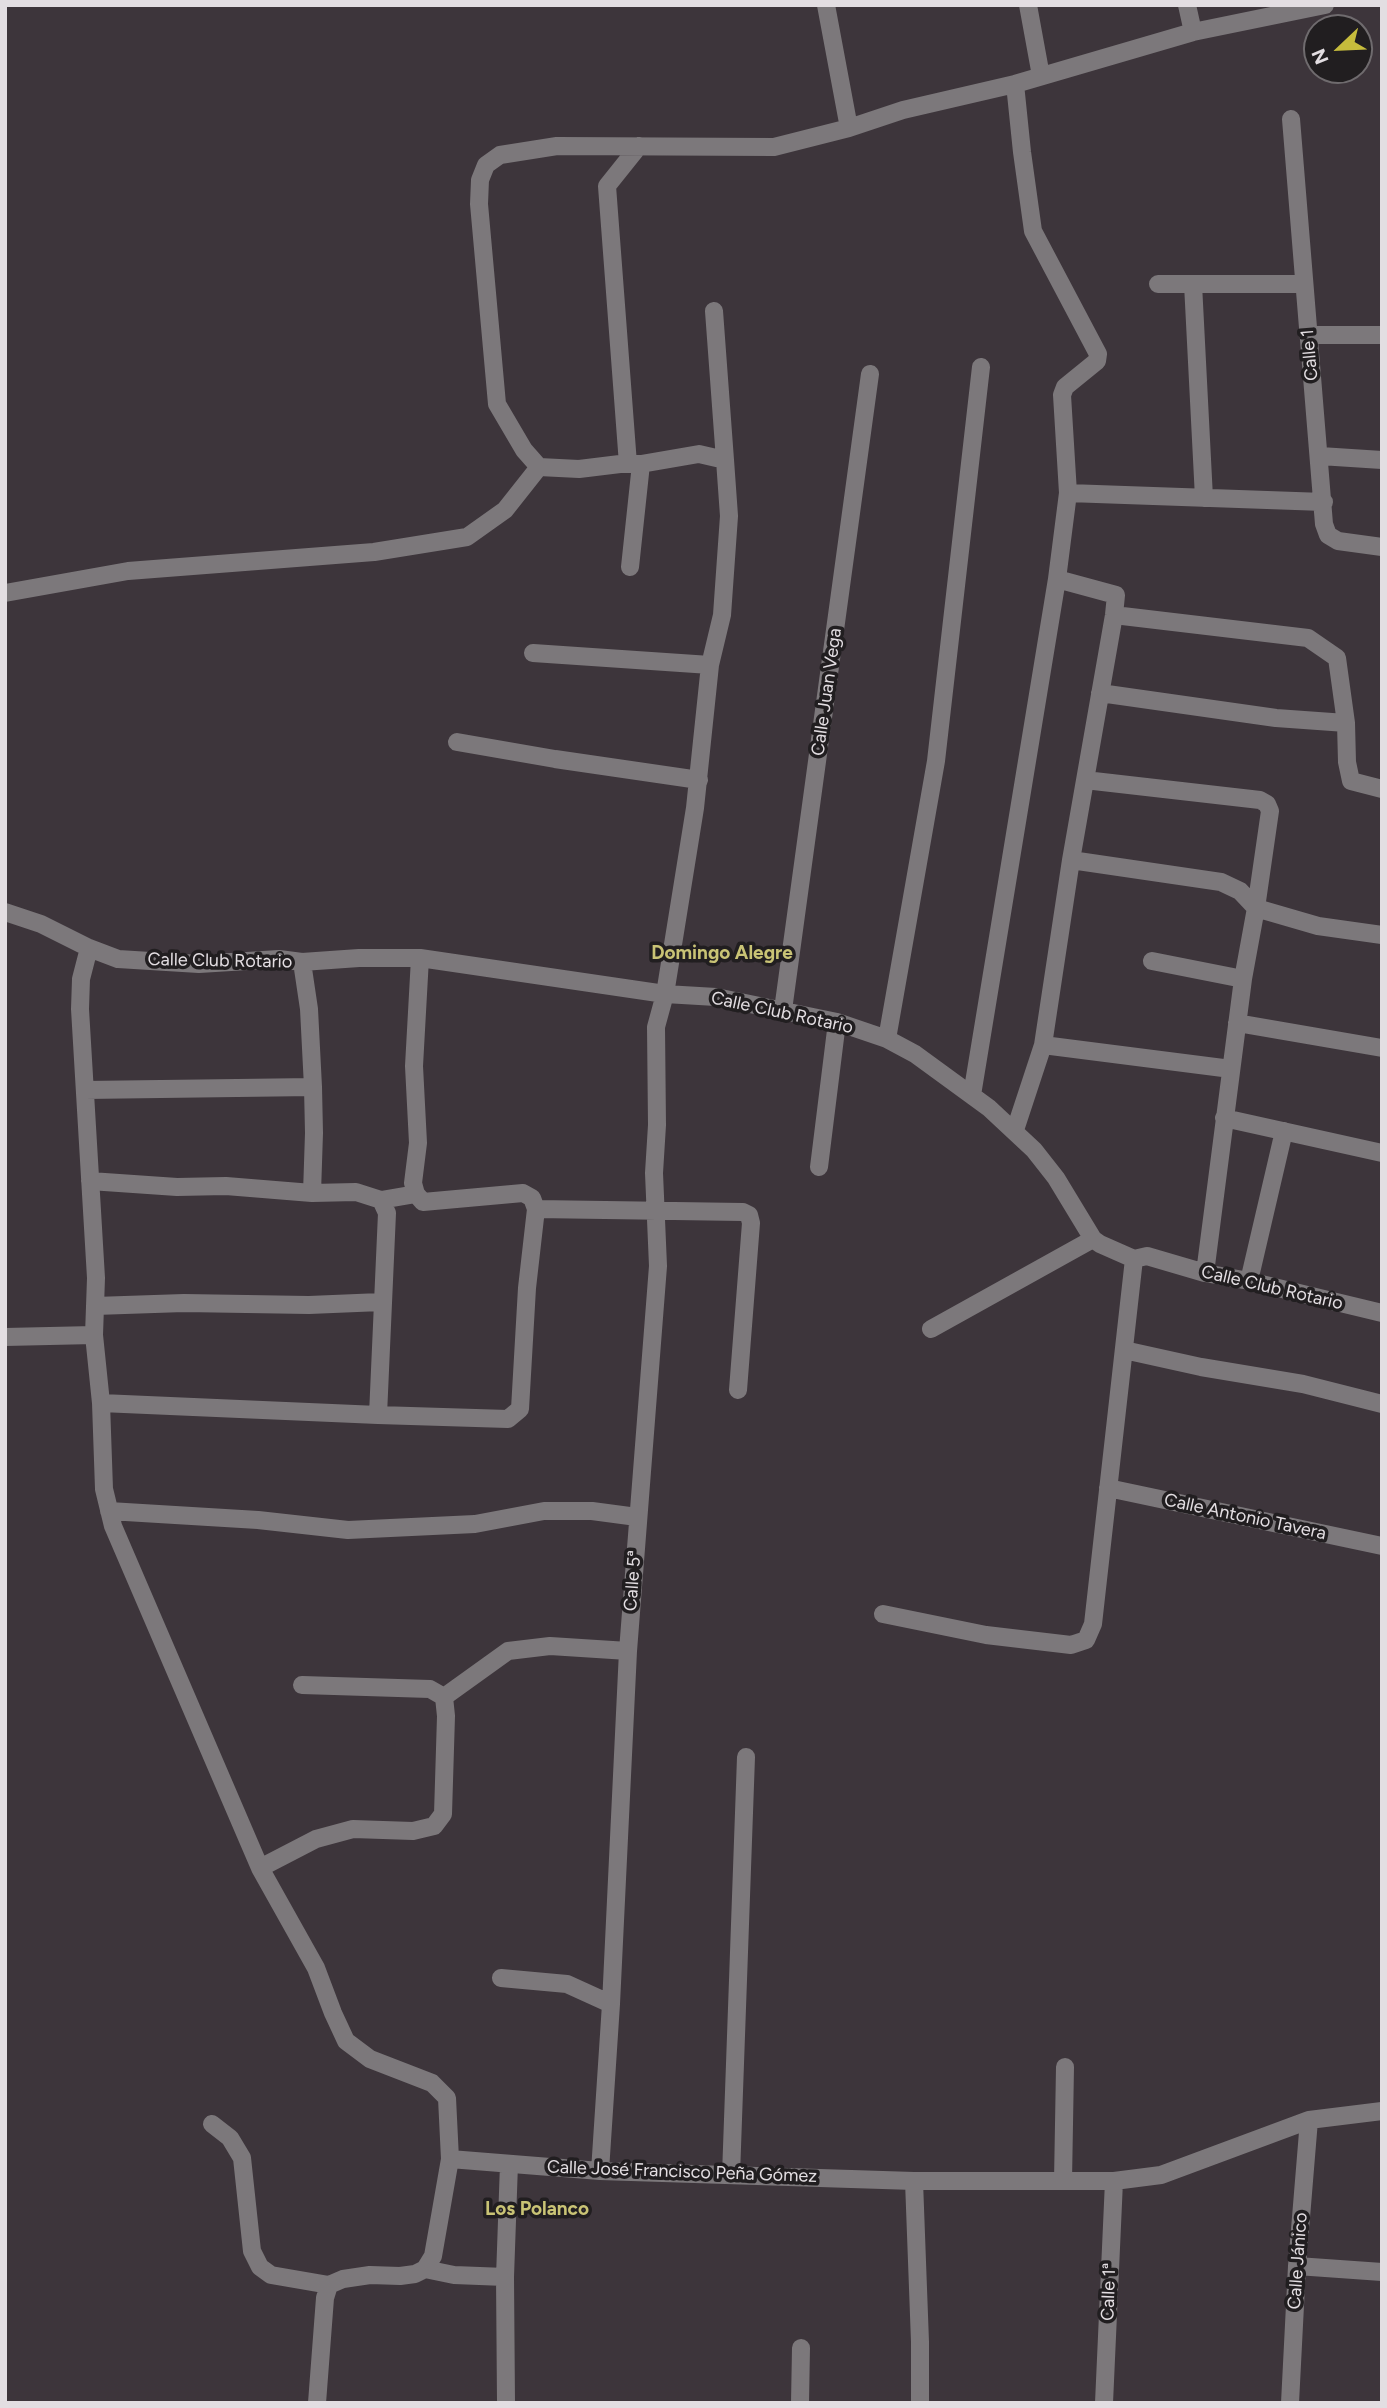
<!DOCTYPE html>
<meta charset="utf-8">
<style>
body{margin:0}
#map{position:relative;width:1387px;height:2408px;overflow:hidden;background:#3d353b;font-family:Figtree,sans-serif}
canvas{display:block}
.frame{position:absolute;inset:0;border:7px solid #e3dee2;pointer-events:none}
.north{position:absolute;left:1303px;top:14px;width:70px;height:70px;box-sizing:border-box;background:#211e20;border:2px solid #6f6b6e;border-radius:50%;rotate:247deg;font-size:19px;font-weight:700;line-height:28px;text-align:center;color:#e3dee2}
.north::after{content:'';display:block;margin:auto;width:24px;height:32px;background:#c6bc3c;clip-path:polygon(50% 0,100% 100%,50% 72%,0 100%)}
</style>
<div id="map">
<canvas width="1387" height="2408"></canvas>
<div class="frame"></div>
<div class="north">N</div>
</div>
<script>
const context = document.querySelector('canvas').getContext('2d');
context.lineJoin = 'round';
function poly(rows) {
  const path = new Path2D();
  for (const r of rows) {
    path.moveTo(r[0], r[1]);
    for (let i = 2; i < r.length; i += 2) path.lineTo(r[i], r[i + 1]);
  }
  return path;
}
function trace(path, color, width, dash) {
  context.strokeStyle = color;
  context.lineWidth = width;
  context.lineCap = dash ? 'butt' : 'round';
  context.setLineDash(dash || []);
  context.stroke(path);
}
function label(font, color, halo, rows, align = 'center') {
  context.font = font + ' Figtree,sans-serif';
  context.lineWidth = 7;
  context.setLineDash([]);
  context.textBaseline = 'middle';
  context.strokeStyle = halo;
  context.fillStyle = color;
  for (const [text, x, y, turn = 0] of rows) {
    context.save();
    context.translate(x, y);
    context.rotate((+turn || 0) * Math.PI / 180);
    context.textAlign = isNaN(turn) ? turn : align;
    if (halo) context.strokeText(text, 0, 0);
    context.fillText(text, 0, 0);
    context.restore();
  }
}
const minor = poly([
 [826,5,849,128],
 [1028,5,1041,76],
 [1187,5,1193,32],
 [1015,84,1022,152,1033,231,1098,354,1097,361,1065,387,1062,395,1068,493,1057,579],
 [1291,119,1324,524,1328,535,1338,541,1382,547],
 [1158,284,1304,284],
 [1193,284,1204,498],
 [714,311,725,460],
 [1308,335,1382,335],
 [1320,456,1382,460],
 [628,464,607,186,639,146],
 [641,464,620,464,579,469,539,467,524,450,497,404,479,204,480,180,486,165,500,155,557,146,774,147,849,128,903,110,1015,84,1193,32,1325,5],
 [1068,493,1324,502],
 [5,593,128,571,374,552,467,537,505,510,539,467],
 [1114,615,1308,638,1337,658,1346,723,1347,762,1351,781,1382,789],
 [533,653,710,665],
 [1100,693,1276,718,1346,723],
 [457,742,555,759,699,780],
 [1085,780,1260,800,1267,804,1270,811,1256,908,1243,979,1205,1273],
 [1071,860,1221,882,1240,891,1256,908,1318,926,1382,935],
 [5,912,41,924,89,948,118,959,199,964,279,959,302,962,359,958,420,958,665,994,716,997,837,1022,887,1039,915,1054,989,1108,1034,1150,1056,1178,1093,1239,1100,1244,1134,1259,1147,1256,1205,1273,1249,1281,1382,1313],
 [89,948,81,979,80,1009,96,1278,94,1335,101,1403,104,1489,113,1526,260,1868,316,1968,333,2013,346,2041,370,2059,432,2083,447,2098,450,2159,433,2256,425,2269,415,2274,400,2276,370,2275,343,2279,329,2285,325,2298,317,2403],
 [1152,961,1243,979],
 [302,962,309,1009,313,1087,314,1133,312,1193],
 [783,1010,870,374],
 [1237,1023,1382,1048],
 [887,1039,936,761,981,367],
 [1043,1045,1231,1069],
 [85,1090,313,1087],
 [972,1095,1057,579,1116,595,1114,615,1071,860,1043,1045,1015,1130],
 [1224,1118,1382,1153],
 [819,1167,837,1022],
 [90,1181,177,1187,226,1186,312,1193,356,1192,381,1200,387,1213,378,1415],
 [381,1200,416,1194],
 [536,1209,743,1212,749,1215,751,1223,738,1390],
 [1249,1281,1284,1131],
 [95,1306,184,1303,309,1305,381,1302],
 [931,1329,1093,1239],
 [5,1337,94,1335],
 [1124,1350,1201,1367,1303,1384,1382,1404],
 [101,1403,378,1415,508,1419,520,1409,527,1288,536,1209,532,1198,523,1193,423,1202,416,1194,413,1183,418,1143,414,1066,420,958],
 [1108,1488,1382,1546],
 [109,1511,258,1520,348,1530,475,1524,544,1511,592,1511,637,1517],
 [883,1614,986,1635,1071,1645,1086,1640,1093,1624,1134,1259],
 [302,1685,430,1689,444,1697],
 [444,1697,508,1651,550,1646,628,1651],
 [260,1868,316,1839,353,1829,413,1831,434,1826,443,1814,446,1716,444,1697],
 [501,1978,567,1984,611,2004],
 [212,2124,230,2138,242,2158,252,2251,260,2267,271,2275,329,2285],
 [450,2159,600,2171,914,2181,1114,2181,1161,2175,1309,2120,1382,2111],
 [600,2171,611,2004,628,1651,658,1266,654,1173,657,1125,656,1027,665,994,695,808,710,665,722,615,729,516,725,460,699,454,641,464,630,567],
 [731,2175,746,1757],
 [914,2181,920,2342,920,2403],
 [1063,2181,1065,2067],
 [1297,2266,1382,2272],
 [425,2269,454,2275,505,2277],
 [506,2403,505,2277,509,2164],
 [800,2403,801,2348],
 [1104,2403,1114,2181],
 [1290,2403,1297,2266,1309,2120]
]);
const streetNames = [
 ["Calle 1",1310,355,-95],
 ["Calle Juan Vega",827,692,-82],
 ["Calle Club Rotario",220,961,1],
 ["Calle Club Rotario",782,1013,12],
 ["Calle Club Rotario",1272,1288,13],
 ["Calle Antonio Tavera",1245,1517,12],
 ["Calle 5ª",633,1581,-86],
 ["Calle José Francisco Peña Gómez",682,2172,2],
 ["Calle Jánico",1298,2261,-86],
 ["Calle 1ª",1109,2292,-88]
];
const neighbourhoodNames = [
 ["Domingo Alegre",722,953],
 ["Los Polanco",537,2209]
];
trace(minor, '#7c787b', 18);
label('18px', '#e3dee2', '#211e20', streetNames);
label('bold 19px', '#c9c375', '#211e20', neighbourhoodNames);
</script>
